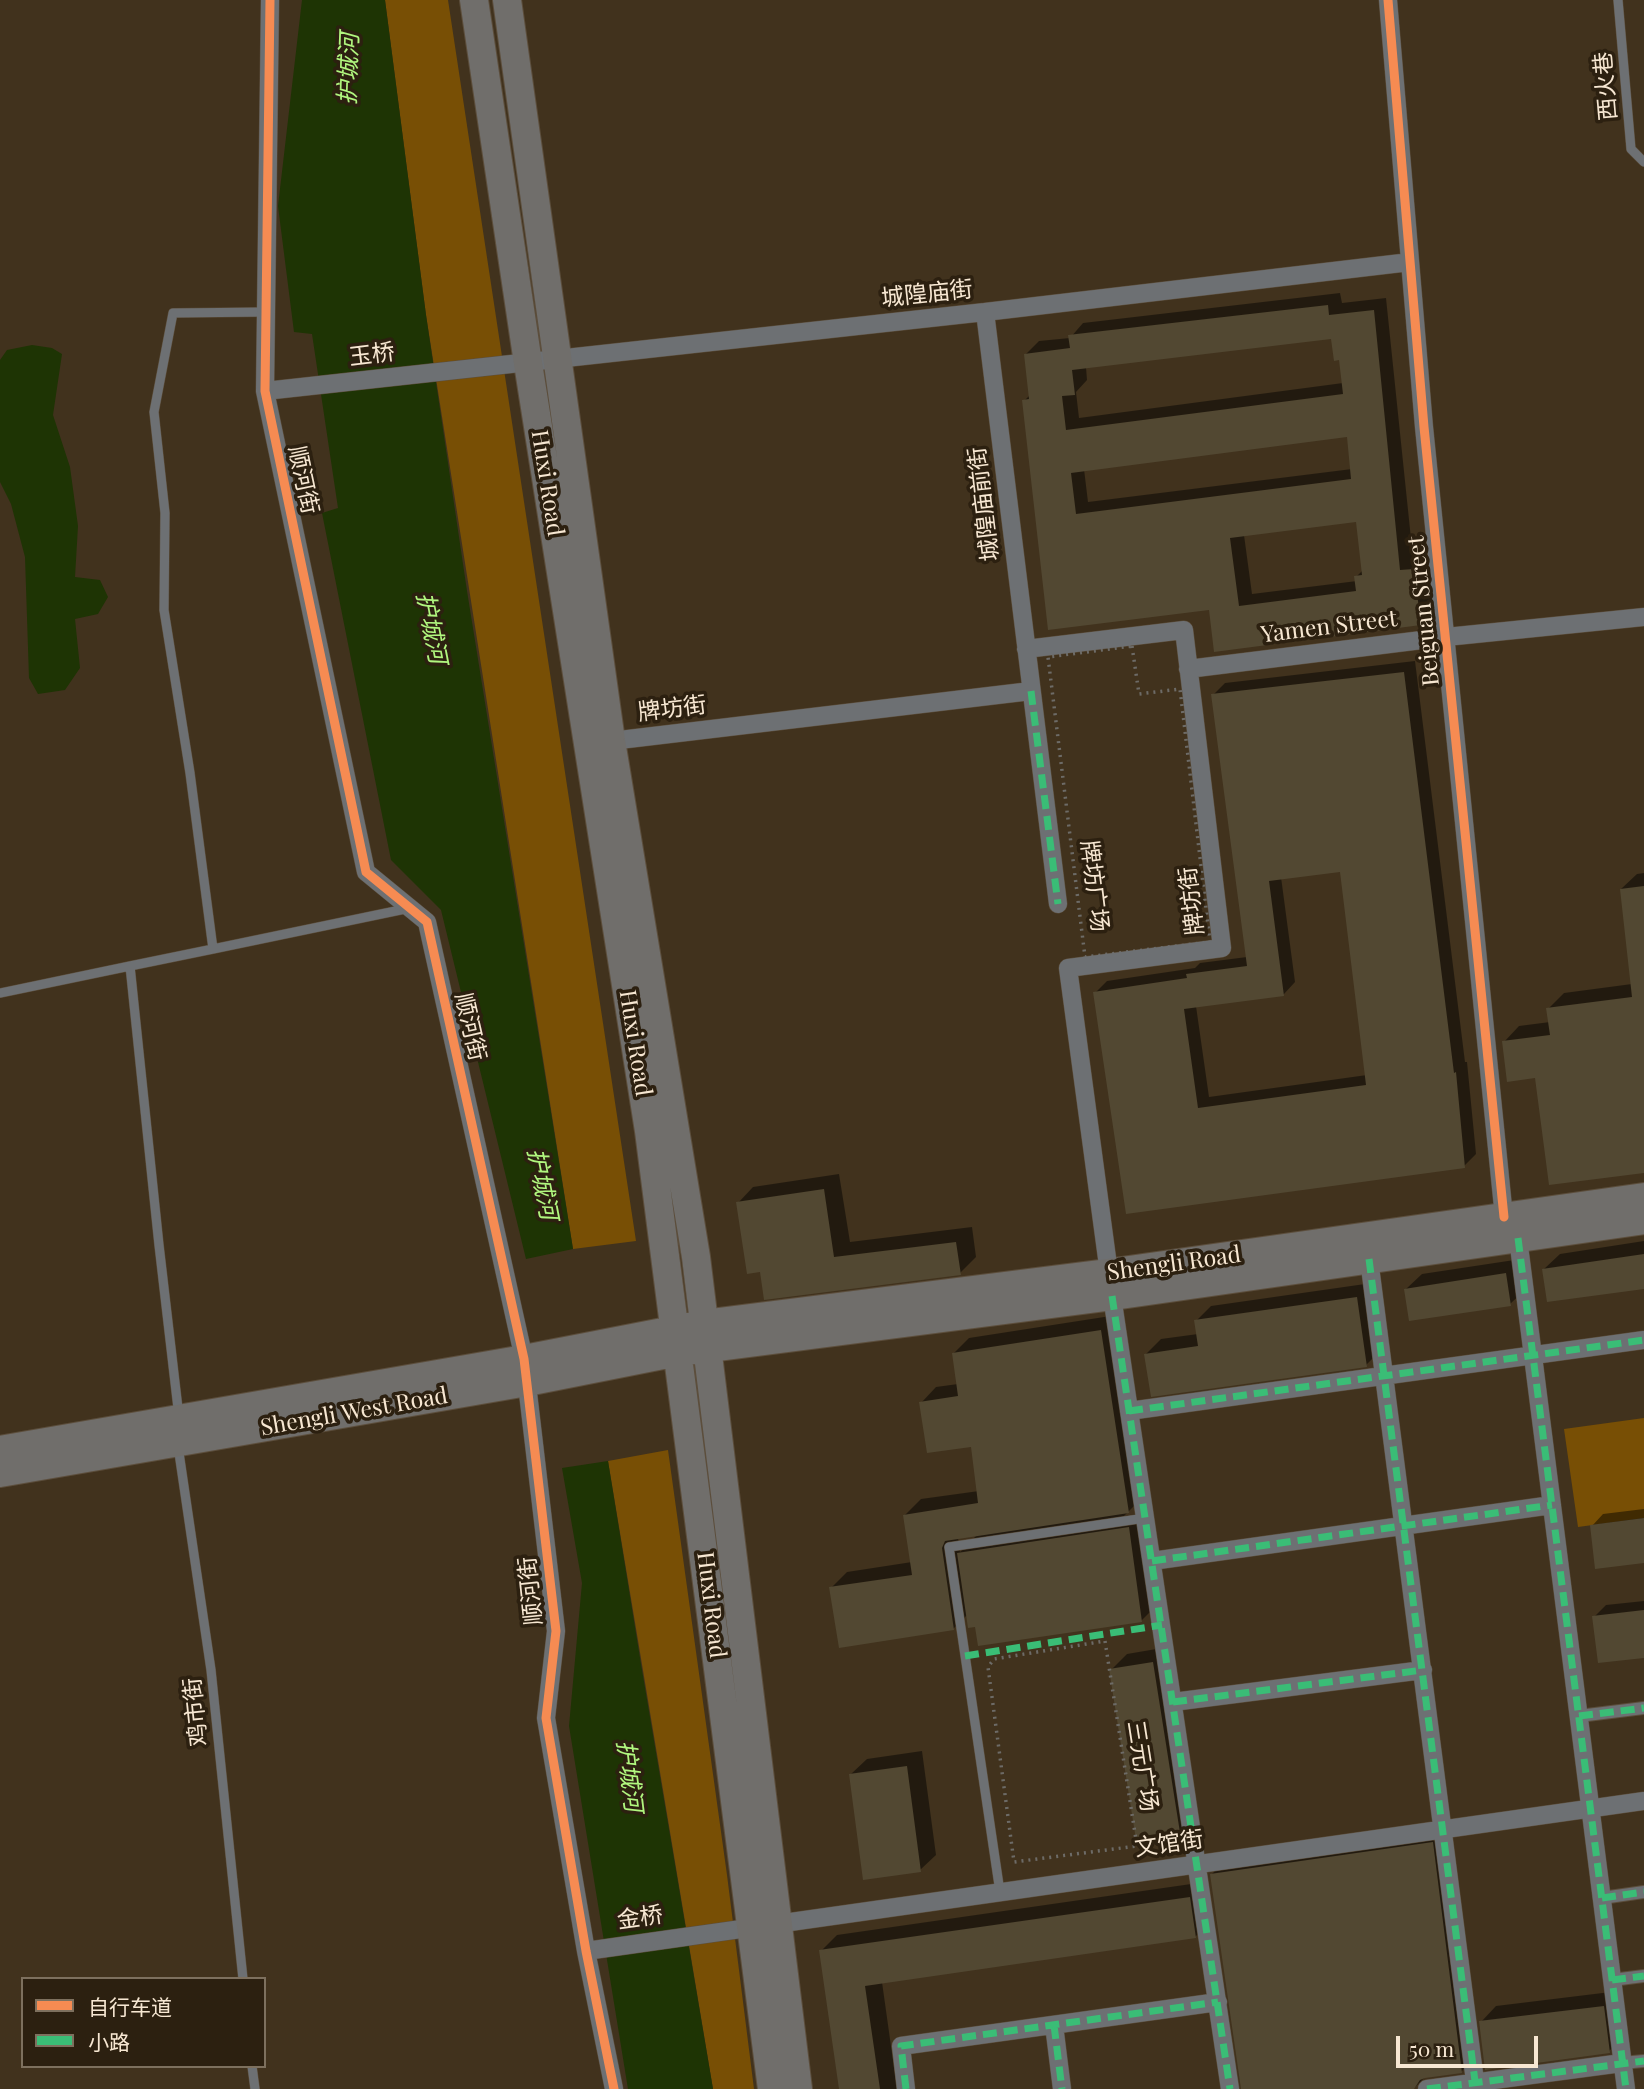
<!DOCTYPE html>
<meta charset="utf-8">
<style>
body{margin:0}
#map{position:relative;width:1644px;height:2089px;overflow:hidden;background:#41321d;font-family:"Playfair Display","Noto Sans SC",serif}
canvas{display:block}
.legend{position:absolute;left:21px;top:1977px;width:245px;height:91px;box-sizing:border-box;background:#2c2010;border:2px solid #7d705e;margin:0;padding:9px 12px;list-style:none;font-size:21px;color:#f7e7d2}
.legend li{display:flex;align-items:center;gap:14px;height:35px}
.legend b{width:35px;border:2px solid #7d705e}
.scale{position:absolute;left:1396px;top:2036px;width:142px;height:32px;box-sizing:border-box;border:4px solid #f7e7d2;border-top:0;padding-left:9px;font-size:21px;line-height:24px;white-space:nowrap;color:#f7e7d2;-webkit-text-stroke:5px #2c2010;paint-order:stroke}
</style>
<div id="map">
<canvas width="1644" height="2089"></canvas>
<ul class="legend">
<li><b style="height:9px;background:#f68b52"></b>自行车道</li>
<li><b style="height:9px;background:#3abd76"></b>小路</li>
</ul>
<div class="scale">50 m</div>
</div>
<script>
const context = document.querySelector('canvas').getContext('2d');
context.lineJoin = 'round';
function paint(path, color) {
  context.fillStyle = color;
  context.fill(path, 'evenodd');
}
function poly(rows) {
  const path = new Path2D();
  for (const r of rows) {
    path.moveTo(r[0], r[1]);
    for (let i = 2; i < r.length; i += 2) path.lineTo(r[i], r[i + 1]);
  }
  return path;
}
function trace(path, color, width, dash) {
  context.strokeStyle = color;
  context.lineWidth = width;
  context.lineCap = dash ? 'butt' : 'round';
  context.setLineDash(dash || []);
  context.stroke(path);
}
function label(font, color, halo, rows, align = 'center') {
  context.font = font + ' "Playfair Display","Noto Sans SC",serif';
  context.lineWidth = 7;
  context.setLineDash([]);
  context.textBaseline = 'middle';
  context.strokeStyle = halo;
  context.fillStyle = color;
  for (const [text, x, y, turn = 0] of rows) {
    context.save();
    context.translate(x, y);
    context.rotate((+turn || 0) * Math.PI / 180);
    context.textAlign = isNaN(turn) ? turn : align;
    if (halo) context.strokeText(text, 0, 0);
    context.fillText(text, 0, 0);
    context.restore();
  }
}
const green = poly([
 [385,0,448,0,636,1241,573,1249,426,315],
 [1644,1418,1644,1518,1578,1527,1564,1429],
 [668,1450,727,1875,754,2089,713,2089,608,1461]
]);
const water = poly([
 [302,0,385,0,426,315,467,591,573,1249,526,1259,441,910,391,860,322,513,338,508,312,334,294,332,278,206],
 [32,345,52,348,62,354,53,415,70,467,78,526,75,577,100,580,108,597,98,614,75,619,80,668,65,690,38,694,29,678,25,557,11,504,0,482,0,360,7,350],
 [608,1461,641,1664,713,2089,628,2089,569,1726,582,1583,562,1468]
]);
const shadow = poly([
 [1340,293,1342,303,1386,298,1413,558,1427,557,1434,611,1421,624,1211,608,1050,629,1024,401,1031,394,1026,354,1039,341,1070,338,1083,323],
 [1333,338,1341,358,1343,383,1079,418,1076,392,1087,380,1086,367],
 [1349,435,1352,469,1088,502,1084,469],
 [1358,520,1363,570,1356,577,1357,581,1252,594,1244,535],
 [1415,661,1465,1062,1467,1062,1476,1154,1464,1166,1127,1212,1095,993,1107,981,1195,968,1200,963,1247,957,1213,695,1225,683],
 [1341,870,1367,1075,1209,1097,1196,1006,1284,994,1295,982,1281,877],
 [1644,873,1644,1171,1536,1076,1504,1042,1519,1026,1550,1022,1548,1009,1564,993,1632,984,1621,889,1637,874],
 [839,1174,850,1242,972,1227,976,1257,960,1273,762,1271,738,1203,753,1187],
 [1644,1241,1644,1287,1544,1269,1560,1254],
 [1521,1259,1526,1289,1510,1304,1406,1289,1422,1274],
 [1372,1283,1381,1350,1366,1365,1146,1354,1161,1339,1198,1334,1196,1321,1211,1306],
 [1117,1315,1144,1496,1124,1516,1144,1513,1157,1605,1141,1621,977,1625,968,1614,953,1629,831,1588,847,1572,912,1562,905,1515,921,1499,979,1491,973,1445,921,1403,936,1387,958,1384,953,1354,969,1338],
 [977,1535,960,1552,958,1538],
 [1644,1509,1644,1561,1592,1526,1603,1514],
 [1644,1601,1644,1656,1594,1617,1606,1605],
 [1168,1647,1196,1821,1180,1837,1111,1670,1127,1654],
 [922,1751,936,1855,920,1870,851,1774,867,1759],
 [1448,1828,1477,2055,1462,2071,1426,2076,1415,2087,1243,2089,1211,1875,1227,1859],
 [1205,1882,1211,1921,1195,1937,882,1982,897,2089,841,2089,821,1951,837,1935],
 [1619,1991,1625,2036,1609,2051,1481,2022,1496,2006]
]);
const building = poly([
 [1328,305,1329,315,1374,310,1400,570,1414,569,1421,625,1214,652,1209,610,1048,630,1022,400,1029,399,1024,354,1070,348,1068,335],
 [1331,339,1334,361,1339,360,1343,394,1066,430,1062,396,1075,395,1072,370],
 [1347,437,1351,479,1076,514,1071,473],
 [1356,522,1362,575,1354,576,1356,591,1239,606,1230,538],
 [1404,672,1454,1073,1456,1072,1465,1168,1126,1214,1093,992,1187,978,1186,974,1247,966,1211,694],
 [1340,872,1366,1085,1198,1108,1184,1009,1284,996,1269,881],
 [1644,886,1644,1173,1549,1185,1535,1078,1507,1082,1502,1041,1550,1035,1546,1008,1632,997,1620,889],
 [824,1189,834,1257,956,1242,961,1275,764,1300,760,1272,747,1274,736,1202],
 [1644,1254,1644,1289,1547,1302,1542,1269],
 [1506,1273,1511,1306,1409,1321,1404,1289],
 [1357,1297,1367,1367,1151,1397,1144,1354,1198,1346,1194,1320],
 [1101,1330,1129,1513,945,1541,942,1548,954,1630,839,1648,829,1587,912,1575,903,1515,978,1503,971,1447,927,1453,919,1402,958,1396,952,1353],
 [1644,1518,1644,1563,1595,1569,1590,1525],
 [1129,1527,1142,1622,978,1646,975,1627,968,1628,957,1553],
 [1644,1610,1644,1658,1598,1663,1592,1616],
 [1153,1662,1181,1839,1137,1846,1109,1669],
 [907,1766,921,1872,863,1880,849,1774],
 [1433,1842,1462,2073,1425,2078,1420,2080,1414,2089,1241,2089,1210,1874],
 [1190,1897,1196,1938,865,1986,880,2089,839,2089,819,1950],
 [1604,2006,1610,2053,1485,2070,1479,2021]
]);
const path = poly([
 [1132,646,1139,694,1180,689,1210,942,1085,957,1048,657,1132,646],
 [1105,1641,1137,1846,1014,1862,988,1667,994,1659,1105,1641]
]);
const service = poly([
 [1618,0,1631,149,1644,162],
 [213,949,410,908],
 [0,993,130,966],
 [179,1417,159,1245,130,966,213,949,190,773,164,610,165,513,154,412,173,313,266,312],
 [178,1446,211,1670,243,1979],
 [1000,1892,949,1547,1145,1518],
 [252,2066,255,2089]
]);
const pedestrian = poly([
 [1579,1716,1644,1708],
 [1602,1898,1644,1892],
 [1612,1980,1644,1976],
 [1622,2063,1644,2061]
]);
const minor = poly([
 [270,0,265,391,366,872,427,922,524,1359,556,1631,546,1718,586,1951,614,2089],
 [1388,0,1424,427,1504,1217],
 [985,312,1058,904],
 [265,391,985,312,1410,262],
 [1026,649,1184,630,1222,948,1068,968,1109,1273],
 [1188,669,1446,637,1644,617],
 [611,741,1031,691],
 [1518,1238,1626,2089],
 [1369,1259,1476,2089],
 [1112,1296,1230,2089],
 [1129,1411,1644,1340],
 [1152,1561,1552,1505],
 [1173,1702,1423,1670],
 [586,1951,1644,1801],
 [1054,2025,1062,2089],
 [906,2089,901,2046,1218,2002],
 [1427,2089,1622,2063]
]);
const primary = poly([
 [474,0,528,363,649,1131,772,2089],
 [507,0,611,741,696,1257,798,2089],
 [0,1450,524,1359,704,1324,1109,1273,1644,1197],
 [0,1473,527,1382,678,1352,1112,1296,1644,1220]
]);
const quiet = poly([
 [1031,691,1058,904],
 [1518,1238,1626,2089],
 [1369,1259,1476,2089],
 [1112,1296,1230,2089],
 [1129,1411,1644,1340],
 [1152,1561,1552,1505],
 [965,1656,1162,1625],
 [1173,1702,1423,1670],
 [1579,1716,1644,1708],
 [1602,1898,1644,1892],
 [1612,1980,1644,1976],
 [1054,2025,1062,2089],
 [906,2089,901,2046,1218,2002],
 [1427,2089,1644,2061]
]);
const cycleway = poly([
 [270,0,265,391,366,872,427,922,524,1359,556,1631,546,1718,586,1951,614,2089],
 [1388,0,1424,427,1504,1217]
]);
const streetNames = [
 ["西火巷",1606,86,-95],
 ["城隍庙街",927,294,-6],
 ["玉桥",372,355,-7],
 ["顺河街",303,480,78],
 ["Huxi Road",547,483,81],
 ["城隍庙前街",984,504,-97],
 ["Beiguan Street",1424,611,-96],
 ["Yamen Street",1329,627,-7],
 ["牌坊街",672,709,-7],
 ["牌坊广场",1094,886,83],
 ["牌坊街",1192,901,-97],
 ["顺河街",470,1027,77],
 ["Huxi Road",635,1043,81],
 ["Shengli Road",1174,1264,-8],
 ["Shengli West Road",354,1412,-10],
 ["顺河街",531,1591,-96],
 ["Huxi Road",711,1605,83],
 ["鸡市街",196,1712,-96],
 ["三元广场",1142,1766,81],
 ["文馆街",1169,1844,-8],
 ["金桥",640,1918,-8]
];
const waterNames = [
 ["护城河",349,69,-88],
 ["护城河",431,628,79],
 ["护城河",542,1184,79],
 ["护城河",629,1776,83]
];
paint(green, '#784f05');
paint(water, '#1e3404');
paint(shadow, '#0007');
paint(building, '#524832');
trace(service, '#5c4e3c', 10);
trace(pedestrian, '#5c4e3c', 14);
trace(minor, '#5c4e3c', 19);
trace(primary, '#5c4e3c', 30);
trace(path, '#6d6b67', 3.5, [2, 5]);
trace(service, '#6d7073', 9);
trace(pedestrian, '#6d7073', 12);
trace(minor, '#6d7073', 18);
trace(primary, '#706e6b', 28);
trace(quiet, '#3abd76', 7, [14, 7]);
trace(cycleway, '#f68b52', 9);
label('23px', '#f7e7d2', '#2c2010', streetNames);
label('italic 24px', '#b1f77f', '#2c2010', waterNames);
</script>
